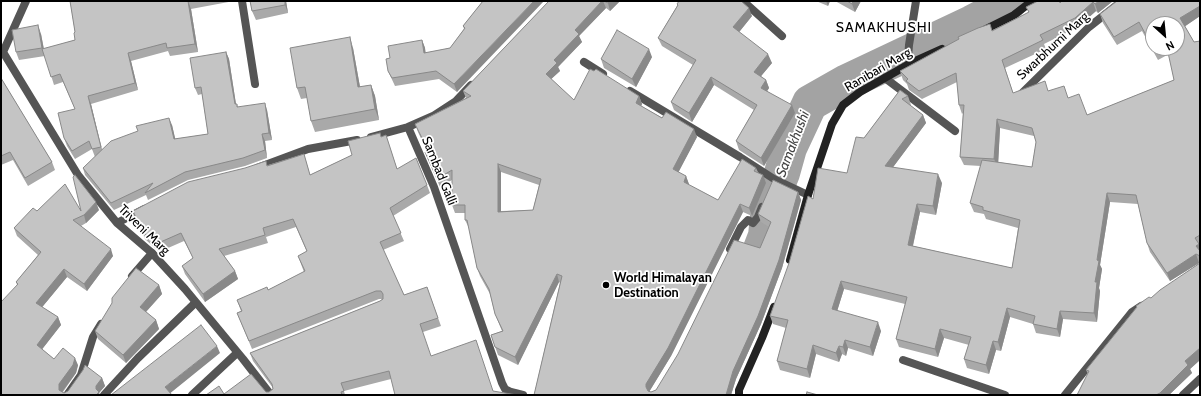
<!DOCTYPE html>
<style>
body{margin:0}
#map{position:relative;width:1201px;height:396px;overflow:hidden;background:#fff;font-family:Cabin,sans-serif}
canvas{display:block}
.frame{position:absolute;inset:0;border:2px solid #000;pointer-events:none}
.north{position:absolute;left:1145px;top:16px;width:40px;height:40px;box-sizing:border-box;background:#fff;border:1px solid #999;border-radius:50%;rotate:153deg;font-size:11px;font-weight:700;line-height:16px;text-align:center;color:#000}
.north::after{content:'';display:block;margin:auto;width:14px;height:18px;background:#000;clip-path:polygon(50% 0,100% 100%,50% 72%,0 100%)}
</style>
<div id="map">
<canvas width="1201" height="396"></canvas>
<div class="frame"></div>
<div class="north">N</div>
</div>
<script>
const context = document.querySelector('canvas').getContext('2d');
context.lineJoin = 'round';
function poly(rows) {
  const path = new Path2D();
  for (const r of rows) {
    path.moveTo(r[0], r[1]);
    for (let i = 2; i < r.length; i += 2) path.lineTo(r[i], r[i + 1]);
  }
  return path;
}
function trace(path, color, width, dash) {
  context.strokeStyle = color;
  context.lineWidth = width;
  context.lineCap = dash ? 'butt' : 'round';
  context.setLineDash(dash || []);
  context.stroke(path);
}
function paint(path, color) {
  context.fillStyle = color;
  context.fill(path, 'evenodd');
}
function label(font, color, halo, rows, align = 'center') {
  context.font = font + ' Cabin,sans-serif';
  context.lineWidth = 3.5;
  context.setLineDash([]);
  context.textBaseline = 'middle';
  context.strokeStyle = halo;
  context.fillStyle = color;
  for (const [text, x, y, turn = 0] of rows) {
    context.save();
    context.translate(x, y);
    context.rotate((+turn || 0) * Math.PI / 180);
    context.textAlign = isNaN(turn) ? turn : align;
    if (halo) context.strokeText(text, 0, 0);
    context.fillText(text, 0, 0);
    context.restore();
  }
}
const river = poly([
 [749,280,766,236,769,206,782,173,789,148,810,103,847,82,972,23,1004,6,1010,1]
]);
const lane = poly([
 [132,276,152,253],
 [67,395,81,375,93,337,101,324],
 [104,395,138,358,195,303],
 [192,395,237,353]
]);
const street = poly([
 [26,1,3,52,78,175,117,223,152,253,185,289,243,359,271,395],
 [242,1,255,84],
 [743,1,782,36],
 [584,62,603,74],
 [911,63,908,58,909,45,916,1],
 [885,78,955,131],
 [471,85,456,101,433,116,408,127,434,187,502,383,505,389,511,392,523,395],
 [630,91,740,157,774,179,808,195],
 [1020,95,1089,27,1122,1],
 [371,137,408,127],
 [257,168,308,149,357,140],
 [117,223,144,209],
 [730,249,741,227,748,220,753,223,758,217,762,207],
 [903,360,1005,395],
 [1065,395,1132,312,1141,306],
 [1183,395,1200,379]
]);
const secondary = poly([
 [982,31,1014,15,1032,1],
 [790,260,808,195,832,124,843,105,860,92,911,63,942,49],
 [739,395,739,390,762,338,774,307]
]);
const wall = poly([
 [70,1,234,1,191,9,198,52,170,56,168,51,131,61,138,90,91,104,102,149,172,125,175,139,208,134,202,94,198,95,195,88,226,52,229,59,236,104,237,104,238,107,267,110,272,140,265,141,267,158,245,166,188,180,148,200,146,195,114,210,85,175,83,168,95,157,92,149,75,159,67,146,64,138,75,109,63,82,54,85,45,56,19,60,16,52,41,34,44,49,75,40,75,32],
 [250,1,286,1,288,13,256,20,252,11],
 [483,1,457,92,439,79,395,86,388,71,390,58,422,40,425,48,425,53,450,48,464,29,463,26],
 [549,1,620,1,610,11,606,8,579,36,582,42,558,67,560,71,551,79,574,100,639,96,642,104,641,106,697,137,678,172,686,176,689,185,718,200,756,168,758,172,766,183,753,214,752,216,743,212,671,356,649,392,651,392,656,390,760,248,769,227,761,222,758,214,798,192,801,200,782,268,761,324,736,379,731,395,534,395,560,283,559,282,518,365,498,355,491,335,502,331,495,314,490,294,480,276,477,268,469,228,465,220,465,213,455,213,452,205,452,180,440,187,425,152,427,151,418,132,415,124,466,98,463,91],
 [501,172,539,185,533,210,501,211],
 [816,1,830,1,828,6],
 [835,1,861,1,855,12],
 [1113,1,1098,13,1096,11,1078,27,1044,44,1046,49,1005,68,1013,93,1048,91,1068,98,1087,115,1174,80,1169,54,1158,60,1142,31,1117,45,1103,23,1100,14,1200,1,1200,16,1185,26,1194,42,1200,41,1200,263,1199,263,1170,281,1150,252,1147,243,1138,204,1110,202,1100,265,1102,269,1099,288,1100,291,1097,322,1063,319,1060,337,1036,333,1033,324,1010,317,1001,351,996,350,989,374,967,368,964,359,969,345,944,338,938,357,899,347,896,339,905,304,844,289,837,311,881,331,873,356,848,348,846,356,842,354,839,362,816,354,810,378,780,370,777,361,786,328,773,324,770,316,813,199,847,173,864,138,900,90,908,96,911,105,910,105,923,115,926,123,893,167,942,183,936,215,920,212,913,246,1012,268,1018,228,986,219,984,214,974,212,970,203,981,166,964,165,960,157,963,113,962,114,959,105,957,82,922,99,909,90,907,84,903,80,900,71,993,30,1029,13,1026,7,1060,3],
 [1177,24,1177,48,1153,48],
 [1000,128,1034,136,1036,142,1032,167,998,162],
 [677,4,752,16,739,32,772,63,761,76,766,80,769,88,767,91,795,113,764,166,739,150,736,141,754,110,714,85,692,122,674,110,671,102,693,65,662,46,658,38,677,6],
 [353,48,360,87,371,85,375,96,379,120,315,132,311,121,307,98,301,99,297,88],
 [652,57,636,87,604,68,601,59],
 [1,78,52,162,55,170,28,186,13,160,1,165],
 [380,133,381,137,386,135,397,169,427,185,430,193,393,216,404,241,383,250,404,295,427,287,441,326,423,332,391,379,344,391,345,395,206,395,266,392,269,392,273,389,273,388,253,361,250,353,380,301,382,299,379,299,252,349,237,313,241,311,237,300,268,290,304,272,298,256,307,252,296,227,266,237,268,243,224,256,235,271,238,279,205,302,185,274,182,266,193,258,184,241,159,252,145,239,133,211,268,165,304,154,310,175,352,155],
 [99,210,86,223,81,226,113,256,87,291,67,277,42,307,58,317,61,325,42,349,54,359,78,365,76,373,63,392,64,393,102,378,105,386,99,393,100,395,1,395,17,285,16,282,38,255,17,236,14,228,37,211],
 [1200,263,1200,360,1190,369,1192,373,1169,395,1077,395,1088,374,1086,370,1136,308,1136,306,1151,298],
 [159,285,162,294,146,312,156,320,159,329,126,363,98,339,95,331]
]);
const shadedWall = poly([
 [188,1,191,9,198,52,195,44],
 [285,1,286,1,288,13,285,5],
 [534,1,544,1,457,92,454,84],
 [602,1,603,1,606,8,579,36,582,42,558,67,560,71,548,82,546,74,554,60,575,30],
 [610,1,620,1,610,11,608,3],
 [826,1,830,1,828,6],
 [853,1,861,1,855,12,852,4],
 [1099,1,1113,1,1098,13,1095,4],
 [1093,2,1096,11,1078,27,1075,18],
 [1200,6,1200,16,1184,27,1180,18],
 [749,8,752,16,736,36,733,27],
 [38,25,41,34,45,56,42,48],
 [350,37,353,48,362,98,358,87],
 [422,40,425,48,427,61,424,53],
 [649,49,652,57,636,87,632,79],
 [226,52,229,59,237,111,235,104],
 [128,53,131,61,138,90,135,83],
 [768,54,772,63,757,81,754,72],
 [711,77,714,85,692,122,689,113],
 [766,80,769,88,764,96,761,88],
 [371,85,375,96,379,120,375,109],
 [88,96,91,104,103,155,101,147],
 [639,96,642,104,639,111,636,103],
 [265,103,267,110,272,140,269,133],
 [792,105,795,113,764,166,761,158],
 [923,115,926,123,888,174,885,166],
 [169,118,172,125,177,146,174,139],
 [997,119,1000,128,998,168,994,159],
 [694,129,697,137,676,177,673,169],
 [262,134,265,141,267,158,265,150],
 [498,164,501,172,501,220,498,212],
 [938,174,942,183,936,215,933,206],
 [763,175,766,183,753,214,752,216,749,208],
 [686,176,689,184,687,190,684,182],
 [798,192,801,200,782,268,761,324,736,379,731,395,726,395,733,371],
 [1107,193,1110,202,1100,265,1102,269,1099,288,1100,291,1097,322,1094,313,1095,282,1097,260],
 [96,202,99,210,86,223,84,215],
 [740,204,743,212,671,356,649,392,649,395,646,387,646,384],
 [917,204,920,212,911,254,908,245],
 [1199,244,1200,247,1200,254,1196,246],
 [111,249,113,256,87,291,84,284],
 [1196,254,1199,263,1170,281,1167,273],
 [64,269,67,277,39,311,36,303],
 [235,271,238,279,205,302,203,294],
 [557,274,559,282,518,365,515,357],
 [841,281,844,289,835,318,832,309],
 [159,285,162,294,143,315,140,307],
 [1007,308,1010,317,1001,351,998,342],
 [1060,311,1063,319,1060,337,1057,329],
 [58,317,61,325,40,352,37,345],
 [156,320,159,329,126,363,123,355],
 [878,322,881,331,873,356,870,347],
 [940,329,944,338,938,357,935,349],
 [845,340,848,348,846,356,843,347],
 [993,341,996,350,989,374,986,365],
 [813,345,816,354,810,378,807,369],
 [217,346,220,353,168,395,165,387],
 [839,346,842,354,839,362,836,353],
 [1200,348,1200,360,1190,369,1192,373,1169,395,1161,395,1160,393,1185,361],
 [75,358,78,365,76,373,62,392,59,390,59,384],
 [102,378,105,386,99,393,100,395,96,395,96,386]
]);
const building = poly([
 [70,1,188,1,195,44,167,48,166,43,128,53,135,83,88,96,101,147,92,149,89,141,72,151,64,138,58,113,75,109,60,74,51,77,42,49,75,40,74,33,75,32,70,1],
 [250,1,285,1,285,5,252,11,250,1],
 [483,1,534,1,454,84,436,71,392,78,388,71,386,59,390,58,388,46,422,40,424,53,450,48,465,28,463,26,483,1],
 [549,1,602,1,575,30,579,34,554,60,557,63,546,74,574,100,590,69,594,71,596,69,639,96,636,103,662,118,666,112,694,129,673,169,686,176,684,182,718,200,742,159,756,168,754,171,763,175,750,206,749,208,740,204,668,348,646,384,646,387,648,391,651,392,656,390,678,354,734,240,760,248,771,222,758,214,773,180,798,192,779,260,758,316,733,371,726,395,534,395,562,276,557,274,515,357,495,347,491,335,503,331,495,314,489,289,477,268,467,220,465,220,465,205,452,205,452,170,437,179,425,152,428,150,415,124,471,96,463,91,549,1],
 [498,164,541,179,533,210,498,212,498,164],
 [604,1,610,1,608,3,604,1],
 [679,1,741,1,749,8,733,27,768,54,754,72,766,80,761,88,792,105,761,158,736,141,757,105,711,77,689,113,671,102,696,60,658,38,678,5,677,4,679,1],
 [847,1,853,1,852,4,847,1],
 [1038,1,1059,1,1060,3,1062,1,1099,1,1095,4,1093,2,1075,18,1040,35,1043,40,1002,60,1013,93,1045,81,1048,91,1064,86,1068,98,1079,94,1087,115,1174,80,1167,48,1177,48,1177,24,1153,24,1153,48,1139,22,1114,37,1100,14,1117,1,1200,1,1200,6,1180,18,1194,42,1200,41,1200,235,1195,238,1199,244,1196,246,1200,251,1200,256,1196,254,1167,273,1147,243,1136,195,1107,193,1097,260,1099,261,1095,282,1097,282,1094,313,1060,311,1057,329,1033,324,1035,316,1007,308,998,342,993,341,986,365,964,359,971,337,940,329,935,349,896,339,907,297,841,281,832,309,878,322,870,347,845,340,843,347,839,346,836,353,813,345,807,369,777,361,788,320,770,316,789,263,808,196,813,199,818,168,847,173,856,137,864,138,900,90,908,96,902,99,923,115,885,166,938,174,933,206,917,204,908,245,1012,268,1020,220,983,210,983,207,970,203,982,160,1032,167,1036,142,1032,128,997,119,994,159,960,157,964,105,959,105,956,73,919,91,906,81,908,79,900,71,959,39,958,37,978,28,990,24,992,31,1029,12,1026,7,1038,1],
 [38,25,42,48,16,52,12,30,38,25],
 [617,30,649,49,632,79,601,59,617,30],
 [350,37,358,87,371,85,375,109,311,121,305,87,297,88,290,48,350,37],
 [1153,48,1162,48,1155,52,1153,48],
 [226,52,235,104,237,104,237,107,265,103,269,133,262,134,265,150,243,158,185,172,145,193,153,183,111,203,83,168,111,141,138,131,136,126,169,118,174,139,208,134,201,87,195,88,190,58,226,52],
 [1,78,52,162,25,178,10,152,1,156,1,78],
 [380,133,381,137,386,135,397,169,416,158,427,185,390,208,401,233,380,242,404,295,427,287,438,318,420,324,431,356,476,340,493,391,517,395,395,395,389,371,341,383,344,391,341,392,342,395,206,395,219,386,224,394,251,374,266,392,269,392,273,389,272,384,250,353,380,301,383,299,383,294,381,291,376,291,249,341,237,313,242,311,237,300,267,287,268,290,305,271,298,256,307,251,293,219,263,228,265,235,219,249,235,271,203,294,182,266,193,258,181,233,156,244,142,231,133,211,188,182,245,168,266,161,267,166,304,154,310,175,352,155,348,141,380,133],
 [75,175,96,202,84,215,73,220,111,249,84,284,64,269,36,303,58,317,37,345,54,359,63,348,75,358,73,365,59,384,59,390,64,393,68,391,83,370,85,365,102,378,96,386,96,389,99,392,96,395,1,395,1,302,18,284,16,282,41,252,14,228,33,208,37,211,65,184,81,211,73,177,75,175],
 [1200,263,1200,348,1185,361,1188,365,1160,393,1156,395,1077,395,1089,371,1086,370,1137,307,1136,306,1149,297,1151,298,1160,290,1200,263],
 [136,268,159,285,140,307,156,320,123,355,95,331,112,303,112,298,136,268],
 [201,325,217,346,165,387,172,395,111,395,201,325],
 [807,392,818,395,806,395,807,392]
]);
const markers = [
 [606,285,4,"#000"]
];
const streetNames = [
 ["Swarbhumi Marg",1053,46,-43],
 ["Ranibari Marg",878,70,-30],
 ["Sambad Galli",439,171,68],
 ["Triveni Marg",144,230,44]
];
const poiNames = [
 ["World Himalayan",614,278],
 ["Destination",614,293]
];
const neighbourhoodNames = [
 ["SAMAKHUSHI",884,28]
];
const waterNames = [
 ["Samakhushi",793,144,-69]
];
trace(river, '#a3a3a3', 36);
trace(lane, '#555', 8);
trace(street, '#555', 8);
trace(secondary, '#222', 8);
paint(wall, '#a9a9a9');
paint(shadedWall, '#898989');
paint(building, '#c4c4c4');
trace(building, '#898989', 1);
for (const [x, y, r, color] of markers) {
  const dot = new Path2D();
  dot.arc(x, y, r, 0, 2 * Math.PI);
  context.fillStyle = color;
  context.fill(dot);
  trace(dot, '#fff', 1.5);
}
label('13px', '#000', '#fff', streetNames);
label('bold 13px', '#000', '#fff', poiNames, 'left');
context.letterSpacing = '1px';
label('14px', '#000', '#fff', neighbourhoodNames);
context.letterSpacing = '0px';
label('italic 14px', '#444', '#fff', waterNames);
</script>
